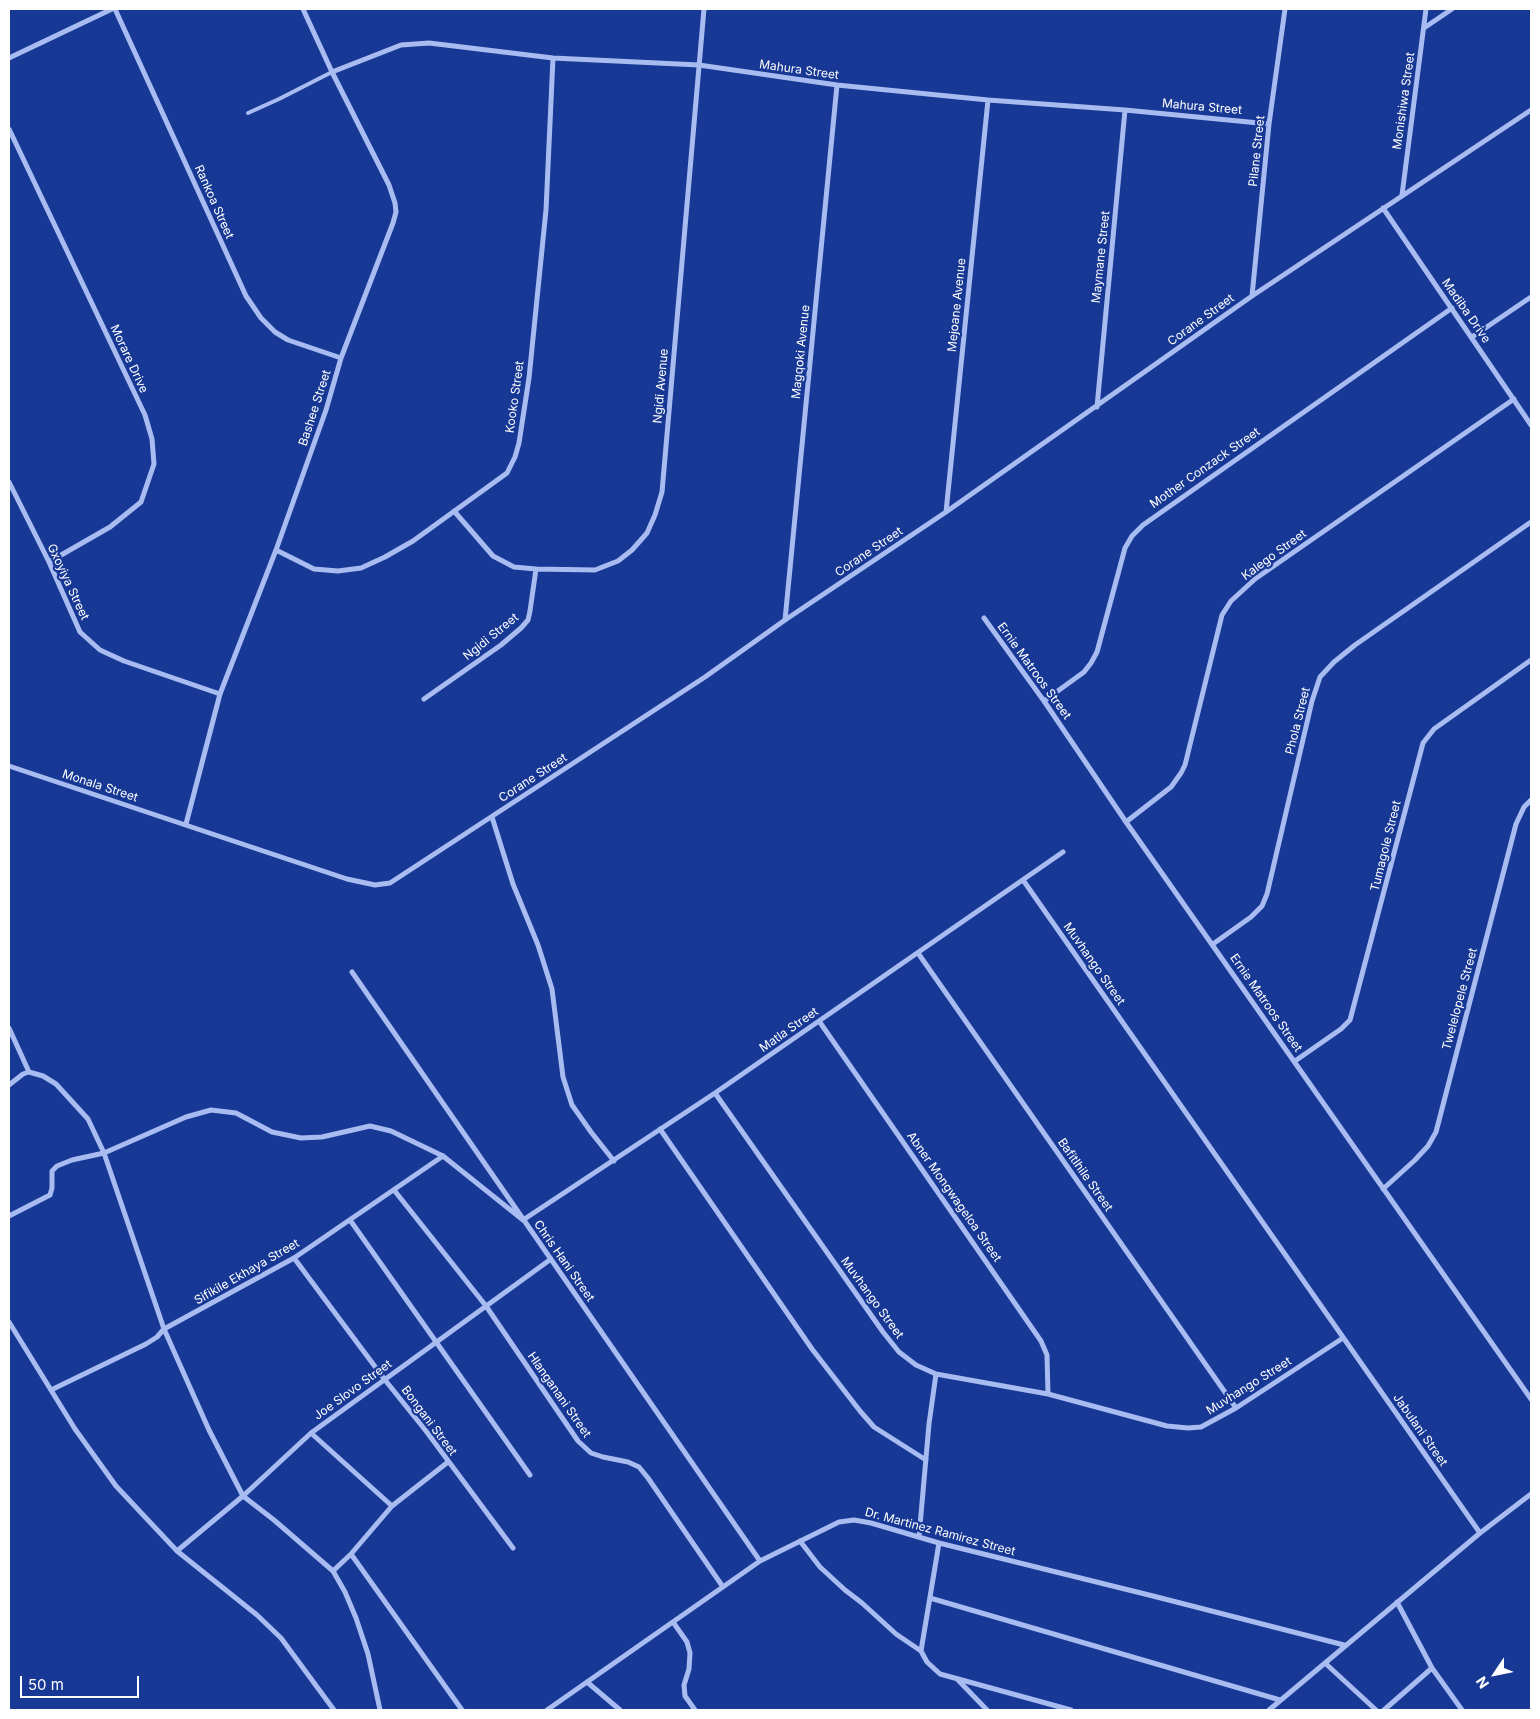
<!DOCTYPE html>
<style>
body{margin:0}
#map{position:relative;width:1540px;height:1719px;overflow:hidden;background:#173894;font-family:Inter,sans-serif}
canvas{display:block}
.frame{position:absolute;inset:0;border:10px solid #fff;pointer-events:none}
.north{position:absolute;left:1470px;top:1649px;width:50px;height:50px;-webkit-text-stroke:4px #173894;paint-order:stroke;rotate:236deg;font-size:14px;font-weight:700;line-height:20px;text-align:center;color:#fff}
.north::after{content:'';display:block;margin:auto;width:18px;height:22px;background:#fff;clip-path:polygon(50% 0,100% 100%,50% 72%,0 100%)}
.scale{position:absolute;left:20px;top:1676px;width:119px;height:22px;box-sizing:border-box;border:2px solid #fff;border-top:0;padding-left:6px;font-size:15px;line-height:18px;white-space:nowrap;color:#fff;-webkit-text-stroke:4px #173894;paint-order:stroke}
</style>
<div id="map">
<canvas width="1540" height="1719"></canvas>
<div class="frame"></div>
<div class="north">N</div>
<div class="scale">50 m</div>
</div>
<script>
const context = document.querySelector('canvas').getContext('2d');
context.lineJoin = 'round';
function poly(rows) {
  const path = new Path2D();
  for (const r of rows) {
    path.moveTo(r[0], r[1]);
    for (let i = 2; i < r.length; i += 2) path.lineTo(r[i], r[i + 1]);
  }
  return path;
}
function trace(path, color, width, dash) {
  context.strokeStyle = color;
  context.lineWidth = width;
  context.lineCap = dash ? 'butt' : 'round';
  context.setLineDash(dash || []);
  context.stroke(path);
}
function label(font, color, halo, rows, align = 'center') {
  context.font = font + ' Inter,sans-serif';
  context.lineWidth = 4.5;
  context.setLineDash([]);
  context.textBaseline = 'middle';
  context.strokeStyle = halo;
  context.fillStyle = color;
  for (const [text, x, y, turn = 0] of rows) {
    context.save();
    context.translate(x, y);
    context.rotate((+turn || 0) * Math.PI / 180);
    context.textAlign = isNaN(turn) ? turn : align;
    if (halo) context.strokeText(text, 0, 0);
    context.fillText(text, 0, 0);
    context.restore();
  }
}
const lane = poly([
 [248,113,279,99,332,72]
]);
const street = poly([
 [115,9,246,296,261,318,275,332,288,340,341,358],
 [1424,28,1452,9],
 [9,58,112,9],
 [332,72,401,45,429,43,553,58,699,65,837,85,988,100,1125,110,1269,124],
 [9,129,145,415,152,439,154,464,141,502,110,527,49,562],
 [1402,195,1426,9],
 [1383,208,1531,425],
 [1252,296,1269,124,1285,9],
 [1472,337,1531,297],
 [1097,407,1125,110],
 [9,482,49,562,80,632,100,650,124,661,220,694],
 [454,511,493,556,514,567,536,569,595,570,618,561,632,550,647,533,655,515,662,492,704,9],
 [946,512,988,100],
 [276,550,314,569,338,571,361,568,385,557,413,541,507,473,515,457,519,443,529,378,546,210,553,58],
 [984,618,1044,701,1126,822,1531,1399],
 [785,620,837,85],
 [424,699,501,645,521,628,528,620,530,611,536,569],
 [1044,701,1084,672,1091,663,1097,652,1125,548,1132,536,1143,525,1452,308],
 [9,766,347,879,375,885,390,883,705,677,785,620,946,512,1252,296,1531,110],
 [492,817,513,884,538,945,552,989,563,1077,572,1105,591,1132,614,1161],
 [1126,822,1171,787,1181,773,1185,765,1222,615,1231,601,1255,579,1514,399],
 [186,824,220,694,276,550,326,410,341,358,393,223,396,212,395,203,389,185,332,72,303,9],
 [1023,880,1480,1533],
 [1213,944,1251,917,1262,906,1267,894,1312,701,1320,677,1334,662,1355,645,1531,522],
 [918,953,1236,1408],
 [352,972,760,1561],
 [819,1021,1041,1341,1047,1355,1048,1394],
 [9,1028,29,1072],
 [1295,1061,1341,1029,1350,1020,1423,743,1434,729,1531,660],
 [9,1085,23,1074,29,1072,43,1076,56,1084,88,1119,104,1153,164,1329,209,1430,243,1496,274,1520,333,1571,345,1592,356,1618,368,1654,380,1710],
 [715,1093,883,1332,899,1352,916,1365,936,1374,1048,1394,1167,1426,1188,1428,1201,1427,1236,1408,1343,1338],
 [660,1129,812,1349,860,1411,874,1427,926,1460],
 [1383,1189,1415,1160,1428,1146,1436,1132,1516,824,1524,807,1531,800],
 [394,1190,486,1306,578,1441,591,1453,603,1457,628,1462,639,1467,648,1478,723,1587],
 [9,1216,50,1195,52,1188,52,1171,57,1166,72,1160,104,1153,186,1117,211,1110,236,1113,272,1132,301,1138,322,1137,370,1126,391,1131,443,1156,523,1220,715,1093,1063,852],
 [350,1220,530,1475],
 [294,1258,385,1380,426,1431,513,1548],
 [9,1322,75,1429,116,1486,177,1551,257,1615,281,1638,334,1710],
 [51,1390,146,1344,157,1337,164,1329,294,1258,443,1156],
 [311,1433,392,1506],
 [919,1537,929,1424,936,1374],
 [800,1541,820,1567,845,1590,862,1603,896,1634,921,1651],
 [939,1543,921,1651,927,1662,940,1674,1071,1710],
 [177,1551,243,1496,311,1433,551,1259],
 [351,1554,462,1710],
 [333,1571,351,1554,392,1506,448,1462],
 [930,1598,1280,1700],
 [1397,1602,1432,1668,1462,1710],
 [673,1622,687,1642,690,1653,689,1669,684,1685,685,1696,695,1710],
 [1325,1663,1376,1710],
 [958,1680,987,1710],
 [587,1682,620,1710],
 [547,1710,760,1561,839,1522,854,1520,871,1523,939,1543,1153,1596,1344,1645],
 [1269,1710,1480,1533,1531,1494],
 [1384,1710,1432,1668]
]);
const streetNames = [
 ["Mahura Street",799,70,8],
 ["Monishiwa Street",1404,101,-82],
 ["Mahura Street",1202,107,5],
 ["Pilane Street",1257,151,-84],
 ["Rankoa Street",214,202,66],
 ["Maymane Street",1101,257,-84],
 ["Mejoane Avenue",957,305,-84],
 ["Madiba Drive",1466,311,55],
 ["Corane Street",1201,320,-36],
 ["Magqoki Avenue",801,352,-84],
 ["Morare Drive",129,359,65],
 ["Ngidi Avenue",661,386,-85],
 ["Kooko Street",515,397,-82],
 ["Bashee Street",315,408,-72],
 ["Mother Conzack Street",1205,468,-35],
 ["Corane Street",869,552,-34],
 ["Kalego Street",1274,555,-36],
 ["Gxoyiya Street",68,582,65],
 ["Ngidi Street",491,637,-39],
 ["Ernie Matroos Street",1034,671,54],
 ["Phola Street",1298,721,-76],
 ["Corane Street",533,778,-33],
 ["Monala Street",100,786,18],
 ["Tumagole Street",1386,846,-76],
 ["Muvhango Street",1094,964,55],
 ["Twelelopele Street",1460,999,-75],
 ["Ernie Matroos Street",1266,1003,55],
 ["Matla Street",789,1030,-35],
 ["Bafitlhile Street",1085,1175,55],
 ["Abner Mongwageloa Street",954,1197,55],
 ["Chris Hani Street",564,1261,55],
 ["Sifikile Ekhaya Street",247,1272,-30],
 ["Muvhango Street",872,1298,54],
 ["Muvhango Street",1249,1386,-32],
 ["Joe Slovo Street",353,1390,-36],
 ["Hlanganani Street",559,1395,55],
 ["Bongani Street",429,1421,53],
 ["Jabulani Street",1420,1430,55],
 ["Dr. Martinez Ramirez Street",940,1532,15]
];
trace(lane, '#a8bcf1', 4);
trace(street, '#a8bcf1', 5);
label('12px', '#fff', '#173894', streetNames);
</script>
